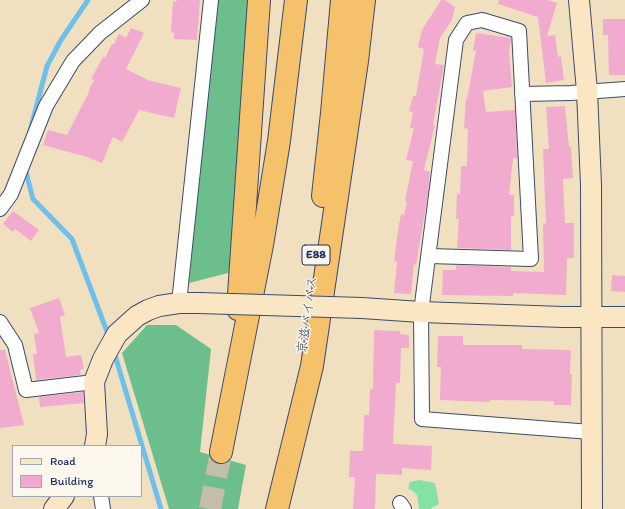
<!DOCTYPE html>
<meta charset="utf-8">
<style>
body{margin:0}
#map{position:relative;width:625px;height:509px;overflow:hidden;background:#f0e0c0;font-family:Itim,sans-serif}
canvas{display:block}
.legend{position:absolute;left:12px;top:445px;width:130px;height:52px;box-sizing:border-box;background:#fbf7ec;border:1px solid #a1a7b3;margin:0;padding:5px 7px;list-style:none;font-size:12px;color:#1b2f5e}
.legend li{display:flex;align-items:center;gap:8px;height:20px}
.legend b{width:20px;border:1px solid #a1a7b3}
</style>
<div id="map">
<canvas width="625" height="509"></canvas>
<ul class="legend">
<li><b style="height:5px;background:#fbe6c4"></b>Road</li>
<li><b style="height:11px;background:#f1abcf"></b>Building</li>
</ul>
</div>
<script>
const context = document.querySelector('canvas').getContext('2d');
context.lineJoin = 'round';
function paint(path, color) {
  context.fillStyle = color;
  context.fill(path, 'evenodd');
}
function poly(rows) {
  const path = new Path2D();
  for (const r of rows) {
    path.moveTo(r[0], r[1]);
    for (let i = 2; i < r.length; i += 2) path.lineTo(r[i], r[i + 1]);
  }
  return path;
}
function trace(path, color, width, dash) {
  context.strokeStyle = color;
  context.lineWidth = width;
  context.lineCap = dash ? 'butt' : 'round';
  context.setLineDash(dash || []);
  context.stroke(path);
}
function label(font, color, halo, rows, align = 'center') {
  context.font = font + ' Itim,"Klee One",sans-serif';
  context.lineWidth = 3;
  context.setLineDash([]);
  context.textBaseline = 'middle';
  context.strokeStyle = halo;
  context.fillStyle = color;
  for (const [text, x, y, turn = 0] of rows) {
    context.save();
    context.translate(x, y);
    context.rotate((+turn || 0) * Math.PI / 180);
    context.textAlign = isNaN(turn) ? turn : align;
    if (halo) context.strokeText(text, 0, 0);
    context.fillText(text, 0, 0);
    context.restore();
  }
}
const green = poly([
 [419,480,435,483,439,504,430,509,419,509,417,495,413,491,408,489,410,482]
]);
const forest = poly([
 [217,0,255,0,232,272,189,283],
 [147,325,176,325,211,349,200,452,246,465,238,509,169,509,122,353]
]);
const stream = poly([
 [30,131,47,66,61,40,88,0],
 [25,168,33,199,72,239,109,337],
 [114,352,161,509]
]);
const building = poly([
 [177,0,200,0,197,40,174,39,174,33,171,32,173,2,176,2],
 [441,0,445,0,455,7,452,20,440,38,435,64,444,65,433,125,435,125,424,170,430,172,428,194,416,265,414,264,411,294,394,293,397,262,394,261,398,230,401,214,404,215,407,202,405,201,413,161,406,160,414,128,410,128,413,112,409,111,413,96,416,96,424,49,418,47,422,30],
 [499,0,548,0,557,3,547,36,555,35,558,57,561,56,564,80,546,83,538,17,498,4],
 [603,19,625,19,625,75,609,75,608,35,603,35],
 [131,28,144,33,126,69,148,80,181,88,174,118,139,110,122,142,113,137,102,163,87,157,43,145,48,130,67,135,90,90,89,89,94,80,91,79,103,57,105,58,112,44,114,44,119,34,126,38],
 [476,33,511,38,509,52,512,87,483,91,486,112,515,110,517,158,513,158,509,195,514,195,514,216,511,216,511,250,457,248,459,219,456,219,457,194,460,194,461,166,467,166,468,129,464,128,466,99,467,99,476,51,473,50],
 [565,106,569,147,571,147,573,178,563,179,565,223,574,223,574,258,567,258,566,295,513,293,513,296,442,295,443,270,456,270,456,265,511,267,511,271,544,272,543,224,546,223,543,149,549,149,546,107],
 [13,211,39,230,31,241,15,229,13,232,3,224],
 [612,275,625,276,625,292,611,291],
 [59,298,65,315,60,317,66,357,81,355,84,369,80,370,81,375,36,380,33,354,37,354,34,334,39,333,30,308],
 [374,330,400,331,400,334,409,335,409,348,401,348,400,383,396,383,393,444,432,446,431,470,402,468,402,475,376,474,375,509,353,509,355,477,349,477,350,451,363,451,364,415,369,415,370,389,373,389],
 [438,336,463,336,463,345,522,345,522,349,571,350,570,374,572,375,571,405,554,405,554,401,490,400,490,402,487,402,440,400,441,367,437,367],
 [0,350,5,350,24,425,0,428],
 [83,392,84,403,40,407,39,397]
]);
const highwayTunnel = poly([
 [210,509,221,452]
]);
const street = poly([
 [522,94,571,93,625,89],
 [0,209,11,194,46,106,73,61,100,33,142,0],
 [429,256,531,259,519,31,482,20,467,23,456,40,421,312,422,419,591,432],
 [179,303,211,0],
 [0,322,15,345,26,390,94,382],
 [101,496,103,509],
 [400,503,404,509]
]);
const secondary = poly([
 [579,0,587,91,591,185,592,509],
 [362,308,421,312,563,317,625,317],
 [95,446,97,434,94,382,103,359,117,334,137,316,148,310,159,306,179,303,199,303],
 [54,509,64,496]
]);
const highway = poly([
 [323,196,332,113,342,0],
 [238,309,259,0],
 [221,452,262,245,279,141,296,0],
 [277,509,312,366,357,61,364,0]
]);
const secondaryBridge = poly([
 [199,303,362,308]
]);
const shields = [
 [316,255,28]
];
const shieldNames = [
 ["E88",316,255]
];
const streetNames = [
 ["京滋バイパス",308,315,-82]
];
paint(green, '#86e1a7');
paint(forest, '#6cbf8c');
trace(stream, '#6ebfe9', 5);
paint(building, '#f1abcf');
trace(highwayTunnel, '#c5bdac', 22, [22, 11]);
trace(street, '#3b4a6d', 16);
trace(secondary, '#3b4a6d', 22);
trace(highway, '#3b4a6d', 24);
trace(street, '#fff', 14);
trace(secondary, '#fbe6c4', 20);
trace(highway, '#f5c16b', 22);
trace(secondaryBridge, '#3b4a6d', 22, []);
trace(secondaryBridge, '#fbe6c4', 20);
for (const [x, y, w] of shields) {
  const box = new Path2D();
  box.roundRect(x - w / 2, y - 10, w, 20, 3);
  context.fillStyle = '#fbf7ec';
  context.fill(box);
  trace(box, '#1b2f5e', 1);
}
label('bold 12px', '#1b2f5e', null, shieldNames);
label('13px', '#1b2f5e', '#fbf7ec', streetNames);
</script>
